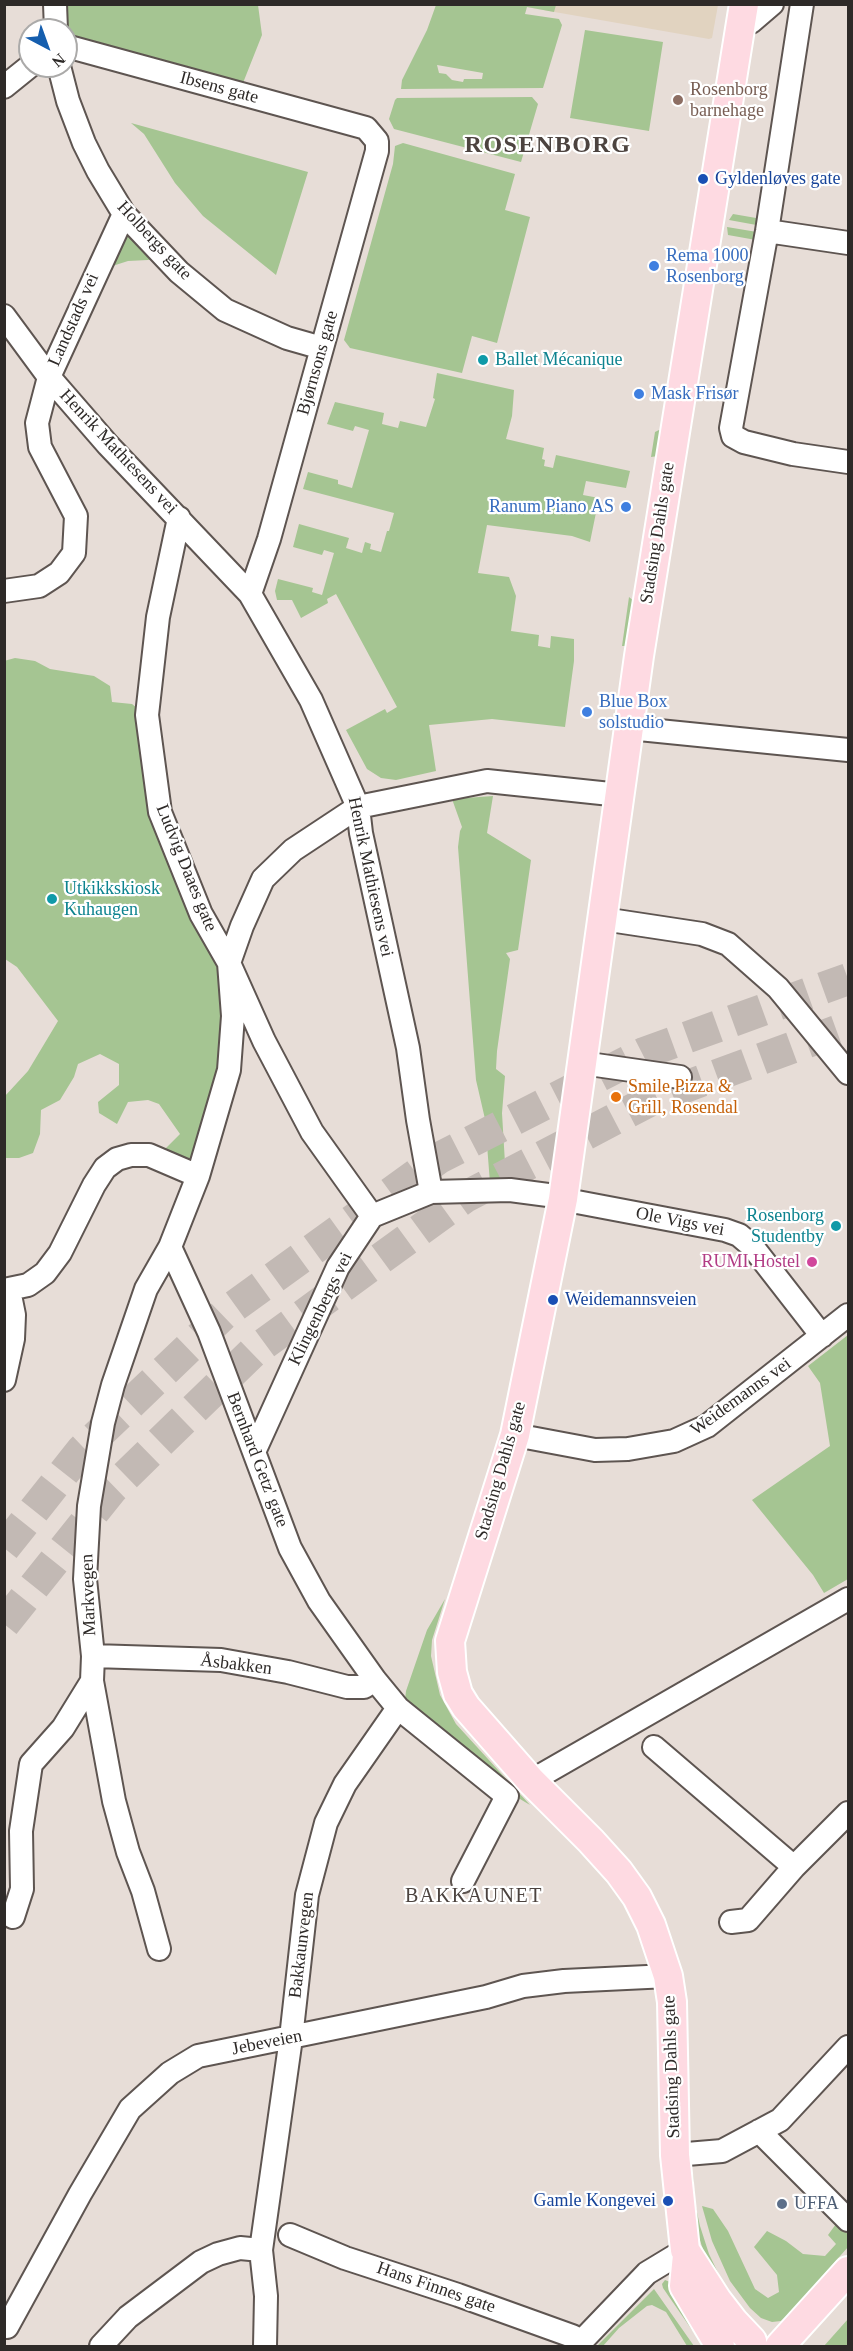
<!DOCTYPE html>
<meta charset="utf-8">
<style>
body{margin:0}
#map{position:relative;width:853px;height:2351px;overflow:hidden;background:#e7ddd7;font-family:"Times New Roman",serif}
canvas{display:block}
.frame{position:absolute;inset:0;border:6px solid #2e2a28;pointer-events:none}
.north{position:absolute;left:18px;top:18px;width:60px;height:60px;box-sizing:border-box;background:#fff;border:2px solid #abaaa9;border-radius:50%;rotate:139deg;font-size:16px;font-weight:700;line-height:24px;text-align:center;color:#2e2a28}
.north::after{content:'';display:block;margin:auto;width:21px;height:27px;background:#155eae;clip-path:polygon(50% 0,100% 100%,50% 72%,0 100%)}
</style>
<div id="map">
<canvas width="853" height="2351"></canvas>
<div class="frame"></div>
<div class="north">N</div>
</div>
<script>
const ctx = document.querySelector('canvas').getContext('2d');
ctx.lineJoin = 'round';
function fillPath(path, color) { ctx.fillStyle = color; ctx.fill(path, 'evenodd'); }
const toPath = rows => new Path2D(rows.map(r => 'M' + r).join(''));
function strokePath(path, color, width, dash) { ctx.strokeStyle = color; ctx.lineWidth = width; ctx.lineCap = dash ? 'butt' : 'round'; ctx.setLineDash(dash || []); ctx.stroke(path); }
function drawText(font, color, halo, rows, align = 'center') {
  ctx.font = font + ' "Times New Roman",serif'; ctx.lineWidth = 4.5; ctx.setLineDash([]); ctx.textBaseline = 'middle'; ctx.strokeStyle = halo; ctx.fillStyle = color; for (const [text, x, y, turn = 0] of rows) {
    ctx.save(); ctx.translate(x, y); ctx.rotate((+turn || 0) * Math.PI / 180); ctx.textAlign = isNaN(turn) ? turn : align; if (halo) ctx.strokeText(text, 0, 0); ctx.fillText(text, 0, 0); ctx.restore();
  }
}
const education = toPath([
 [527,4,718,5,712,38,709,39,526,7]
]);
const green = toPath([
 [55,5,258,5,262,35,239,93,66,46,66,30],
 [436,5,556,5,554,12,527,7,525,14,559,19,562,25,543,88,401,89,402,80,427,30],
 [437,65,483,73,482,79,464,79,463,82,452,80,446,74,439,73],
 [585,30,663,42,649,131,570,118],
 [532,97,538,104,521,162,394,129,389,119,395,100,397,98],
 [131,123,308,172,276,275,203,216,175,183,144,134],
 [403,143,515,174,505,210,530,217,497,343,472,336,462,373,350,348,344,340,393,164,395,146],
 [124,214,164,256,148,260,128,261,103,269],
 [733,214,762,219,762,226,729,220],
 [727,227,757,232,756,240,728,235],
 [437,373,514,390,512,416,506,439,544,448,542,459,545,460,544,466,553,468,556,455,630,471,626,488,586,481,583,495,599,498,590,542,572,536,487,525,478,573,509,577,516,596,511,631,539,635,538,646,550,648,551,636,574,639,574,661,565,727,492,719,429,725,436,771,396,780,381,778,367,769,346,730,385,709,387,713,397,707,336,594,327,599,328,603,301,618,292,600,277,600,275,591,278,579,313,588,312,592,322,595,334,553,324,550,322,555,293,547,299,524,349,538,346,548,362,553,365,542,371,544,370,549,381,552,387,531,389,531,394,513,303,489,308,472,338,480,338,484,352,488,369,430,355,426,353,431,327,424,335,402,384,413,382,424,398,428,400,421,426,427,435,399,433,398],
 [659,430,662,431,658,456,651,457,655,432],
 [629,597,635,602,626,646,622,646],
 [15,658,35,661,50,669,94,676,110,686,112,702,132,704,142,712,205,940,222,978,223,1068,195,1158,183,1161,166,1154,166,1148,180,1134,159,1104,148,1100,128,1102,117,1124,99,1113,98,1102,119,1085,119,1064,100,1054,78,1064,74,1077,60,1100,41,1110,40,1134,33,1153,19,1158,5,1158,5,1096,28,1071,58,1021,17,967,5,959,4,661],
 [493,796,487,833,531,860,518,950,506,953,510,959,497,1051,496,1069,505,1076,502,1113,506,1180,490,1183,485,1119,476,1080,458,847,460,831,462,827,452,799],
 [848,1335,848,1579,824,1593,813,1575,752,1500,830,1446,820,1383,808,1366],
 [445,1599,432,1640,431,1656,440,1695,456,1724,530,1805,510,1793,405,1700,406,1691,427,1630],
 [693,2174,695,2203,700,2226,709,2254,722,2281,735,2302,750,2320,760,2328,758,2330,750,2326,706,2258,695,2226,690,2181],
 [702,2206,713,2209,728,2231,755,2289,768,2298,779,2292,777,2275,754,2247,767,2231,786,2241,803,2254,825,2256,836,2244,828,2235,836,2224,848,2234,848,2247,790,2313,781,2321,772,2322,761,2318,750,2308,730,2281,712,2241],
 [665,2280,675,2284,708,2346,703,2346,663,2288,662,2284],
 [654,2289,694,2346,687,2346,666,2312,652,2305,647,2306,619,2328,603,2346,597,2346],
 [848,2319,848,2346,824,2346]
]);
const highwayTunnel = toPath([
 [4,1548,82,1450,225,1313,439,1158,644,1053,848,979],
 [4,1624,112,1489,253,1352,465,1197,655,1098,848,1027]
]);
const minor = toPath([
 [55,4,56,30],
 [802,4,767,231,731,428,733,436,744,442,793,454,848,462],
 [741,25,751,22,772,4],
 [66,46,366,128,377,141,377,151,322,348,269,539,250,594],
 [59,66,68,101,84,143,98,171,124,214,179,272,225,310,287,338,322,348],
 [4,87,30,66],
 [767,231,848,243],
 [4,316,49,377,108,445,250,594,311,700,358,807,361,833,408,1048,418,1120,431,1192],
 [179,518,158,617,147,715,160,812,201,914,229,963,264,1041,312,1132,372,1216],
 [4,591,39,586,59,573,74,553,76,516,40,447,37,423,49,377,124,214],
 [629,728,848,750],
 [603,919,702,934,728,944,778,988,848,1073],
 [582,1063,680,1077],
 [4,1290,28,1285,45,1273,60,1253,94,1185,105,1168,117,1159,131,1155,149,1155,198,1176],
 [4,1380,13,1339,14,1315,9,1290],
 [515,1435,595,1450,628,1449,674,1441,707,1426,848,1315],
 [254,1452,338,1267,372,1216,431,1192,510,1190,548,1195,577,1202,725,1230,739,1235,752,1246,822,1336],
 [93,1656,221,1660,288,1672,347,1687,364,1687,375,1680],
 [654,1747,794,1867],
 [531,1781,848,1599],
 [463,1881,507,1796,398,1708,375,1680,319,1601,290,1548,209,1332,170,1247,198,1176,229,1070,233,1016,229,963,242,926,263,879,293,850,358,807,487,781,620,795],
 [13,1917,22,1889,21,1831,31,1764,63,1728,92,1681],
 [731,1922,748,1920,794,1867,848,1813],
 [159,1949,143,1891,128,1852,114,1801,92,1681,93,1656,85,1579,89,1506,103,1423,113,1385,146,1289,170,1247],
 [759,2131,848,2220],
 [675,2155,722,2151,780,2120,848,2047],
 [290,2235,345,2258,458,2295,572,2336,582,2341],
 [7,2327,80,2194,130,2109,170,2073,198,2056,486,1997,523,1986,564,1981,668,1976],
 [101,2346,128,2317,201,2262,218,2254,240,2248,261,2250],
 [265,2346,266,2296,261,2250,291,2038,307,1895,326,1823,345,1784,398,1708],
 [577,2346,647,2273,685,2250]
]);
const major = toPath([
 [744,4,639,656,563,1199,515,1435,450,1641,452,1672,458,1694,466,1707,531,1781,591,1841,619,1872,637,1897,651,1925,668,1976,672,2002,675,2155,685,2250,717,2300,734,2322,752,2341,753,2346],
 [687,2255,684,2286,720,2346],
 [780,2346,848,2271]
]);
const markers = [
 [678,100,6,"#8d6e63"],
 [703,179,6,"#1a4fb4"],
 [654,266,6,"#3f7fe0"],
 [483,360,6,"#0f9aa8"],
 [639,394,6,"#3f7fe0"],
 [626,507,6,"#3f7fe0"],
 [587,712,6,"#3f7fe0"],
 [52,899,6,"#0f9aa8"],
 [616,1097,6,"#e8710a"],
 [836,1226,6,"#0f9aa8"],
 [812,1262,6,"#d1479c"],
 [553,1300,6,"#1a4fb4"],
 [668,2201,6,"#1a4fb4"],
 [782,2204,6,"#5c6f8a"]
];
const streetNames = [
 ["Ibsens gate",219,88,15],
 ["Holbergs gate",154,241,47],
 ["Landstads vei",74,320,-66],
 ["Bjørnsons gate",318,363,-74],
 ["Henrik Mathiesens vei",118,452,47],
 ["Stadsing Dahls gate",658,533,-81],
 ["Ludvig Daaes gate",186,868,68],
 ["Henrik Mathiesens vei",370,877,78],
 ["Ole Vigs vei",680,1222,11],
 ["Klingenbergs vei",321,1309,-64],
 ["Weidemanns vei",741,1397,-36],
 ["Bernhard Getz' gate",257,1460,69],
 ["Stadsing Dahls gate",501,1471,-74],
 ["Markvegen",89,1595,-92],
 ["Åsbakken",236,1665,7],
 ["Bakkaunvegen",302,1945,-83],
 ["Jebeveien",267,2043,-11],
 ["Stadsing Dahls gate",672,2067,-92],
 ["Hans Finnes gate",436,2288,19]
];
const educationNames = [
 ["Rosenborg",690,90],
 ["barnehage",690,111]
];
const transitNames = [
 ["Gyldenløves gate",715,179],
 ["Weidemannsveien",565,1300],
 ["Gamle Kongevei",656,2201,"right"]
];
const shopNames = [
 ["Rema 1000",666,256],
 ["Rosenborg",666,277],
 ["Mask Frisør",651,394],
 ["Ranum Piano AS",614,507,"right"],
 ["Blue Box",599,702],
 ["solstudio",599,723]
];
const cultureNames = [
 ["Ballet Mécanique",495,360],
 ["Utkikkskiosk",64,889],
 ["Kuhaugen",64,910],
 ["Rosenborg",824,1216,"right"],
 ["Studentby",824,1237,"right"]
];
const foodNames = [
 ["Smile Pizza &",628,1087],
 ["Grill, Rosendal",628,1108]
];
const hotelNames = [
 ["RUMI Hostel",800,1262]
];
const serviceNames = [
 ["UFFA",794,2204]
];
const neighbourhoodNames = [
 ["BAKKAUNET",474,1897]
];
const districtNames = [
 ["ROSENBORG",548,146]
];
fillPath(education, '#e1d3c0');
fillPath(green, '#a5c592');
strokePath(highwayTunnel, '#c2b9b4', 32, [32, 16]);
strokePath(minor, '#5e5551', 26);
strokePath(major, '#fff', 32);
strokePath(minor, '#fff', 22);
strokePath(major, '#fedae2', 28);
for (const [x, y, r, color] of markers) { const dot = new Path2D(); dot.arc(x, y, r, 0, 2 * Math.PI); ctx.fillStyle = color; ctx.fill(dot); strokePath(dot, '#fff', 2); }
drawText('18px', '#2e2a28', '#fff', streetNames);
drawText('18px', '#785e54', '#fff', educationNames, 'left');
drawText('18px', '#164399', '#fff', transitNames, 'left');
drawText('18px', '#366cbe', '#fff', shopNames, 'left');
drawText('18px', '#0d838f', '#fff', cultureNames, 'left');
drawText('18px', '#c56008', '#fff', foodNames, 'left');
drawText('18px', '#b23c85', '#fff', hotelNames, 'right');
drawText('18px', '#4e5e75', '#fff', serviceNames, 'left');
ctx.letterSpacing = '1.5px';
drawText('20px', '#4c433f', '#fff', neighbourhoodNames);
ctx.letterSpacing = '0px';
ctx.letterSpacing = '1.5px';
drawText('bold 24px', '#4c433f', '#fff', districtNames);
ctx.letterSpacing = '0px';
</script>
